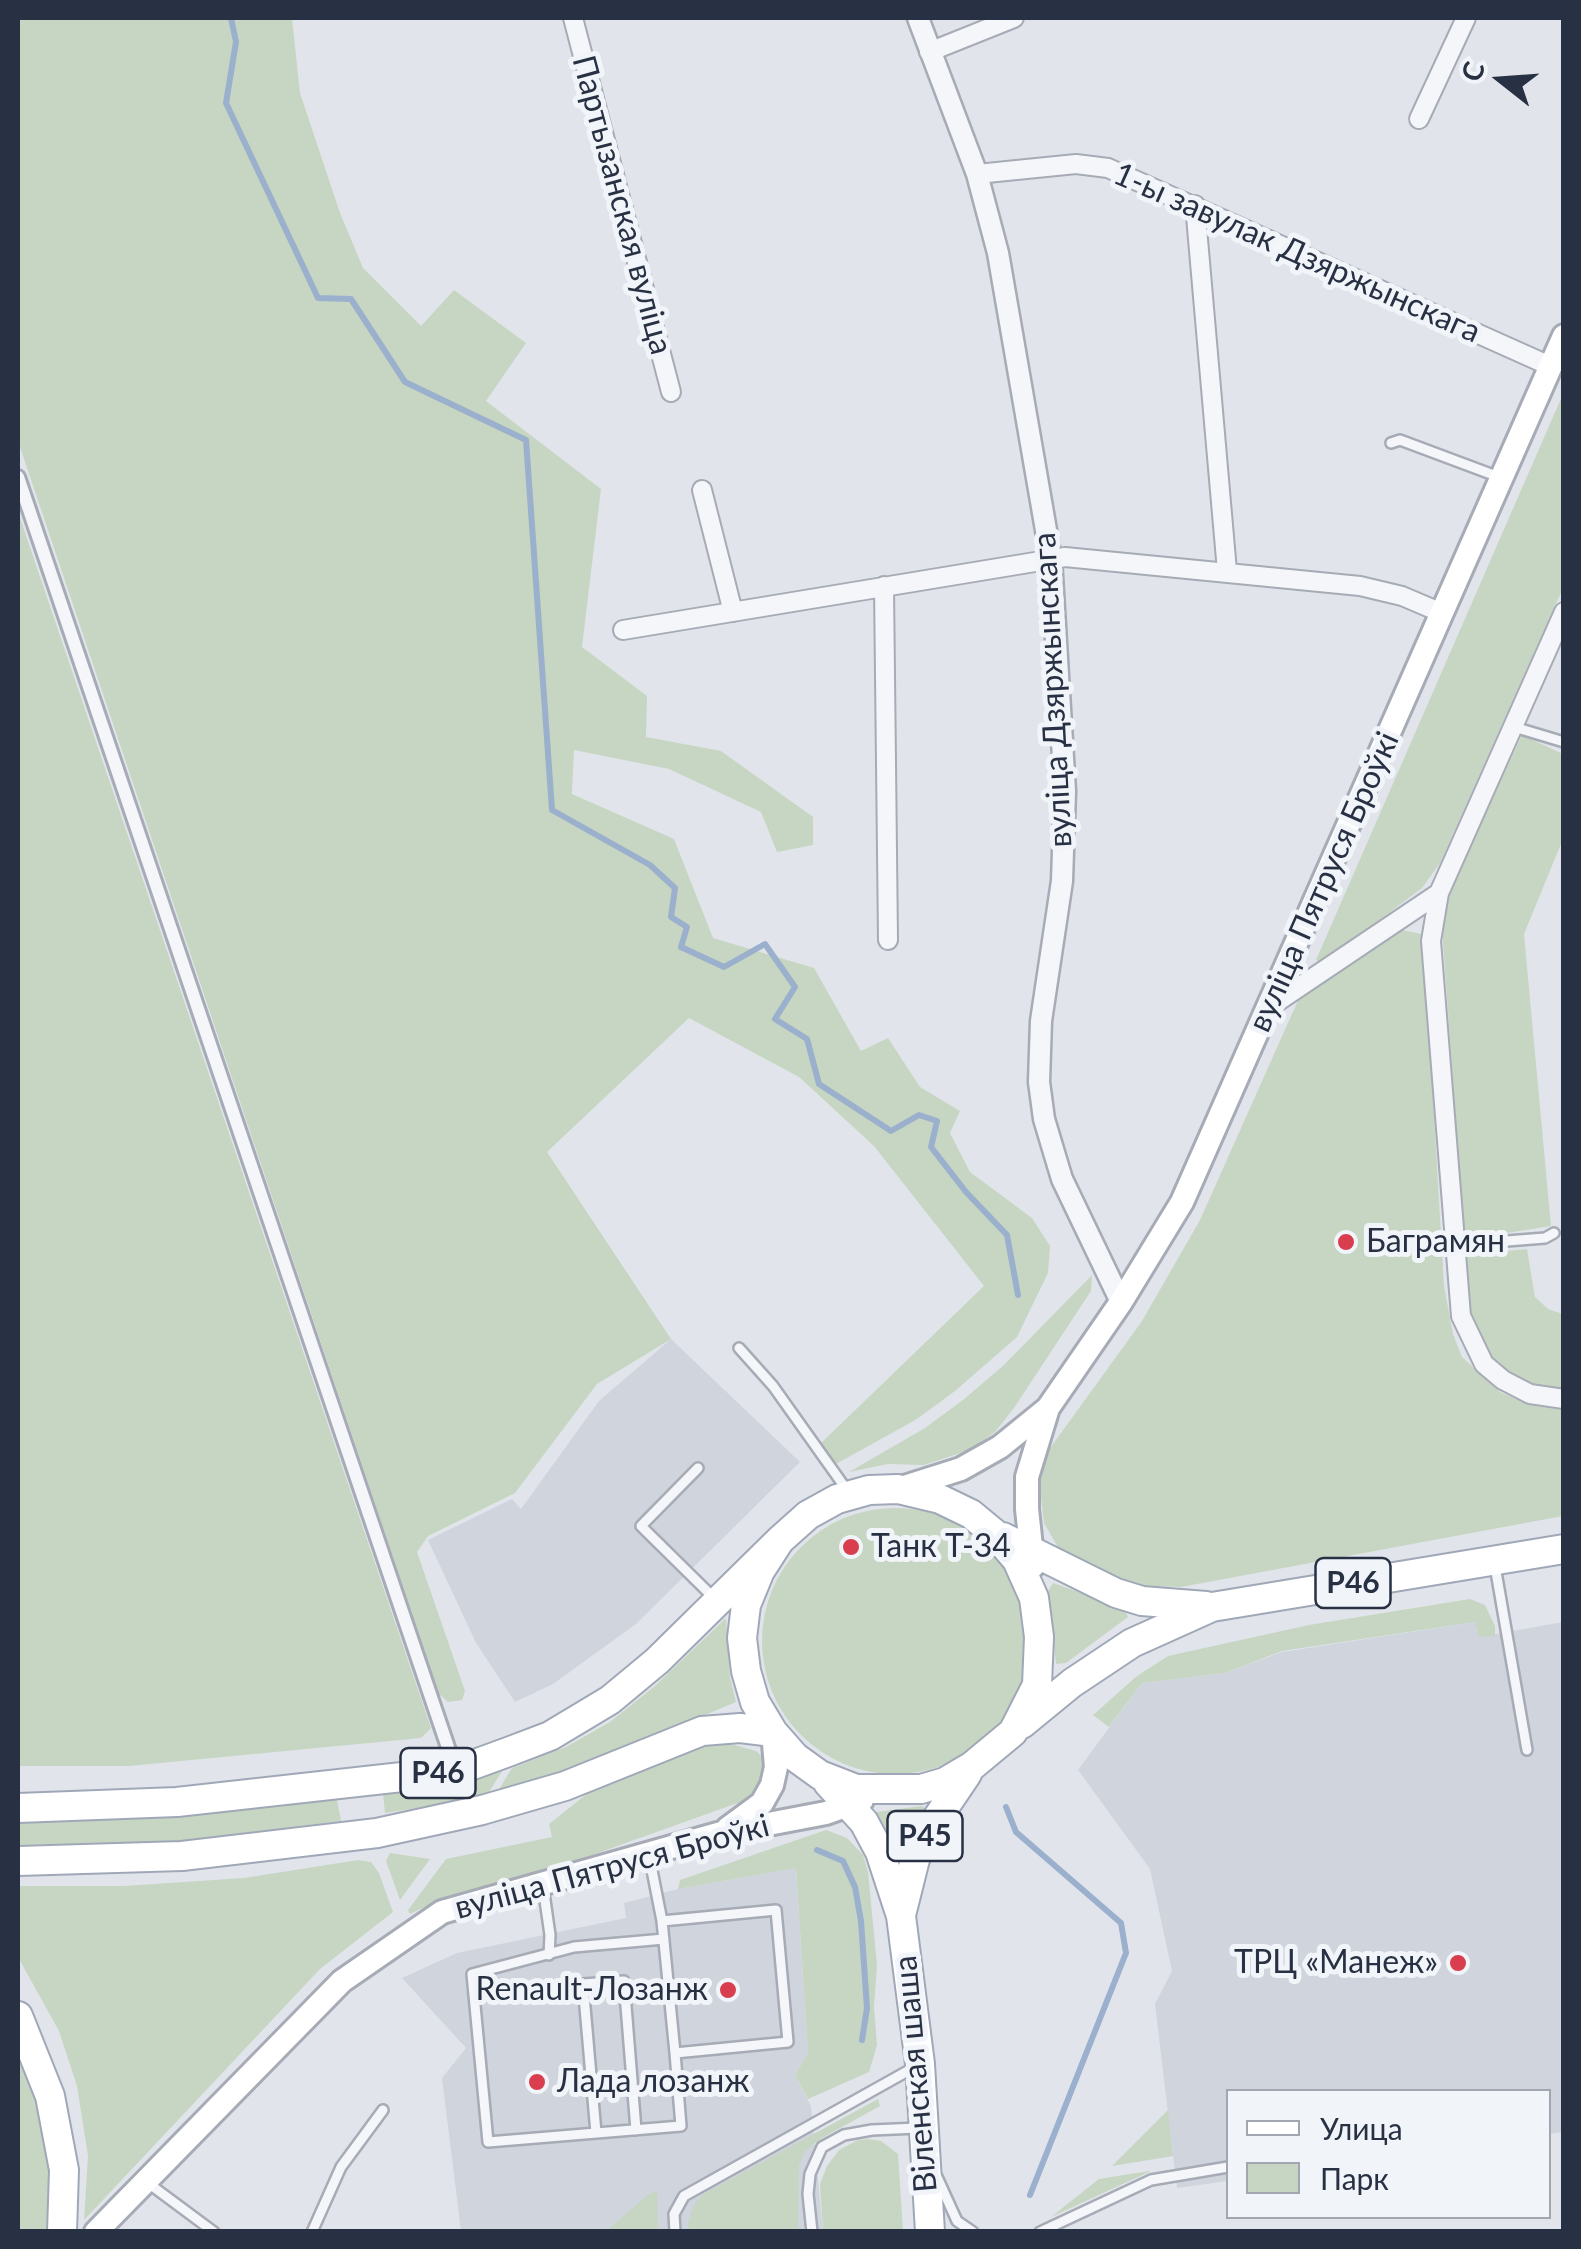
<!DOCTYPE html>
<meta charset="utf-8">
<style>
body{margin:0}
#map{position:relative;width:1581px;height:2249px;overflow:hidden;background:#e1e5eb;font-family:Lato,sans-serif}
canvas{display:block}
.frame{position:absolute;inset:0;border:20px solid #283144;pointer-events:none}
.legend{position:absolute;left:1226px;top:2089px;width:325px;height:130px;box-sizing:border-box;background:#f1f4f8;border:2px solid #a1a6b0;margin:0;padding:12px 18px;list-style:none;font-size:30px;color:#283144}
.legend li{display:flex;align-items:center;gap:20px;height:50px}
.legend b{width:50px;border:2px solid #a1a6b0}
.north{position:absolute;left:1451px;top:30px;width:100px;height:100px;-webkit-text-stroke:8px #f1f4f8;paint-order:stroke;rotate:287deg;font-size:28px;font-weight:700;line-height:40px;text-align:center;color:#283144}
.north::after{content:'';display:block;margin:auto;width:35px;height:45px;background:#283144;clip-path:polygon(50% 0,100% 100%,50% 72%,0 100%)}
</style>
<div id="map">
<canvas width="1581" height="2249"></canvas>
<div class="frame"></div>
<ul class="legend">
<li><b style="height:12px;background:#fff"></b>Улица</li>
<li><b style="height:28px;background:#c6d6c2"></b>Парк</li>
</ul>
<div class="north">С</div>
</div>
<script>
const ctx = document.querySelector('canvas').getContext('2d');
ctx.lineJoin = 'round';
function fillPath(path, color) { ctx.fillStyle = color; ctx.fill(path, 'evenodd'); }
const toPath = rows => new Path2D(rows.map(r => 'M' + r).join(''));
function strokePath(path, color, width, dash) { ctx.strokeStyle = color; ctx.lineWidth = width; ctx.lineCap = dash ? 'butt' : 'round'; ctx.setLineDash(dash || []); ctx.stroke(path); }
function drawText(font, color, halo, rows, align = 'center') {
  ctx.font = font + ' Lato,sans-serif'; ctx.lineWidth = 10; ctx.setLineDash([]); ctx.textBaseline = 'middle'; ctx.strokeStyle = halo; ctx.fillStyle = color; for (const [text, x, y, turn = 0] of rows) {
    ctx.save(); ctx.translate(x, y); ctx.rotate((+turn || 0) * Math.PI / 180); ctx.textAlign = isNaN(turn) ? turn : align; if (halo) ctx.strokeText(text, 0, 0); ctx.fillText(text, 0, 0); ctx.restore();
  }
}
const built = toPath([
 [671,1339,800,1462,636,1624,553,1684,515,1702,476,1643,428,1540,512,1499,521,1509,599,1401],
 [1476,1622,1479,1637,1563,1622,1563,2132,1549,2134,1548,2092,1228,2092,1228,2181,1177,2188,1155,2004,1172,1971,1150,1869,1078,1770,1142,1683,1225,1673,1282,1652],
 [796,1868,808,2053,795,2075,811,2106,823,2231,658,2231,656,2191,606,2231,461,2231,442,2078,466,2048,402,1978,457,1953,626,1918,624,1903,678,1889]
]);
const green = toPath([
 [18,18,292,18,300,93,340,213,363,268,421,326,454,290,526,343,486,401,601,489,582,647,647,696,646,737,721,751,813,817,813,845,777,852,761,812,669,769,574,750,572,794,674,839,713,938,814,968,861,1051,888,1038,920,1087,960,1111,950,1133,970,1172,1032,1218,1050,1246,1048,1273,1017,1337,955,1391,917,1419,836,1464,819,1445,984,1286,874,1146,799,1077,689,1018,547,1152,671,1339,597,1384,515,1493,428,1536,417,1552,465,1691,462,1700,448,1702,439,1694,18,441],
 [1563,394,1563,588,1440,863,1422,888,1322,963,1316,960],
 [18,512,431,1728,421,1738,129,1766,18,1766],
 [1522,735,1563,754,1563,839,1524,934,1551,1226,1475,1238,1464,1231,1442,929,1450,889],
 [1402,930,1421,934,1424,944,1444,1286,1453,1334,1462,1357,1500,1392,1529,1405,1563,1410,1563,1516,1181,1587,1144,1586,1108,1576,1077,1562,1059,1549,1044,1523,1039,1480,1048,1451,1142,1321,1200,1220,1300,996,1358,955],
 [1527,1249,1535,1297,1548,1309,1563,1314,1563,1389,1533,1384,1508,1372,1493,1360,1470,1317,1465,1255],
 [1092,1275,1091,1291,1014,1408,995,1432,969,1450,924,1465,888,1464,849,1472,925,1428,963,1400,1004,1365],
 '762 1641a133 133 0 1 1 266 0a133 133 0 1 1-266 0Z',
 [1053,1583,1124,1608,1128,1617,1066,1663,1056,1664,1048,1591],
 [1470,1599,1485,1605,1495,1626,1495,1636,1479,1637,1475,1622,1282,1651,1225,1673,1142,1683,1109,1727,1093,1715,1137,1676,1168,1656,1309,1625],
 [726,1618,730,1677,736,1702,555,1778,495,1796,512,1768,566,1747,610,1722,655,1686],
 [710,1744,731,1744,756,1751,763,1757,763,1780,746,1800,595,1854,441,1899,410,1914,408,1910,446,1859,552,1837,549,1824,588,1793,690,1749],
 [502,1771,486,1797,385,1813,383,1794],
 [337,1800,341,1821,175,1842,18,1845,18,1822,172,1817],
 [921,1806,925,1808,925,1814,906,1844,893,1847,877,1817,877,1812],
 [826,1830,847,1838,863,1855,868,1872,877,1965,874,2007,877,2045,869,2072,808,2099,795,2075,808,2053,796,1868,678,1889,680,1880],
 [390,1853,430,1859,400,1900,386,1861],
 [358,1860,371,1862,379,1873,393,1912,320,1969,84,2220,88,2156,77,2086,59,2031,18,1957,18,1886,124,1886,244,1878],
 [18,2052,35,2100,49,2170,49,2224,45,2231,18,2231],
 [878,2099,880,2106,822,2138,805,2151,799,2165,798,2231,689,2231,688,2223,693,2207,702,2195],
 [1168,2110,1173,2156,1112,2166],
 [869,2139,881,2141,898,2154,903,2231,823,2231,820,2184,827,2166,839,2150,858,2140],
 [1149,2171,1149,2172,1051,2217,1099,2179],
 [657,2190,658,2231,606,2231,648,2195]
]);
const stream = toPath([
 [231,18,236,42,226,103,318,298,351,299,405,382,526,440,552,810,650,865,675,888,671,917,687,927,681,947,724,967,765,944,795,987,775,1019,807,1039,819,1084,891,1131,919,1115,937,1121,931,1147,966,1192,1007,1235,1018,1295],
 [1006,1807,1016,1832,1121,1923,1126,1953,1030,2195],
 [817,1850,843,1861,855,1887,861,1921,867,2008,862,2040]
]);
const service = toPath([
 [1391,443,1400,440,1499,477],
 [1514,727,1564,742],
 [1456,1245,1545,1238,1554,1233],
 [739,1348,773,1386,849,1493],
 [698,1468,641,1526,716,1600],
 [1495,1566,1527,1750],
 [649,1855,662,1921,776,1910,788,2042,675,2053,662,1921],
 [543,1886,550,1935,549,1955],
 [664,1939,574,1947,472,1974,488,2142,681,2126,675,2053],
 [596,2133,583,1984,624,1981,636,2130],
 [937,2177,957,2221,973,2232],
 [148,2183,214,2232],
 [312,2232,341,2167,383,2110],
 [675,2232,674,2214,684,2196,913,2068],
 [812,2232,808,2194,810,2174,822,2147,844,2135,872,2130,918,2128],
 [1040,2232,1151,2180,1228,2167]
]);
const pedestrian = toPath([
 [18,477,456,1771]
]);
const minor = toPath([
 [573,18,671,392],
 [929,52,1014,18],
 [1419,119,1466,18],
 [977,174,1076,164,1108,168,1550,366],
 [1195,205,1227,571],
 [702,490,733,612],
 [884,586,888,940],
 [1564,612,1439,893,1431,941,1461,1316,1484,1364,1503,1380,1530,1394,1564,1399],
 [623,630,1065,557,1360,586,1402,596,1442,613],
 [1268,1008,1439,893]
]);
const tertiary = toPath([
 [918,18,977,174,998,253,1051,559,1065,791,1062,881,1041,1021,1039,1082,1044,1119,1062,1179,1121,1302]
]);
const secondary = toPath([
 [898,1489,961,1469,1000,1447,1048,1408,1121,1302,1182,1202,1564,336],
 [1033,1566,1027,1509,1027,1477,1048,1408],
 [728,1828,762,1803,772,1785,776,1767,773,1732],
 [96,2232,342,1981,442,1912,721,1833,826,1813,862,1800]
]);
const primary = toPath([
 [1003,1537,1116,1593,1142,1601,1206,1606],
 [1022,1724,1072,1683,1132,1643,1212,1607,1564,1549],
 [828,1783,864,1822,880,1852,901,1916,920,2064,930,2232],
 [18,1808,177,1802,456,1771,508,1752,550,1736,610,1700,657,1661,780,1540,808,1515,837,1499,869,1490,898,1489,940,1499,971,1514,994,1533,1017,1560,1034,1598,1039,1637,1037,1685,1013,1732,972,1766,945,1782,921,1789,856,1789,820,1775,795,1757,773,1732,755,1702,746,1671,742,1638,746,1605,760,1571,780,1540],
 [18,1861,182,1856,377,1833,482,1810,565,1786,702,1731,740,1728,773,1732],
 [901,1915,915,1859,927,1833,967,1774],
 [18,2016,50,2096,64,2170,62,2232]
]);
const markers = [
 [1346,1242,10,"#d83e4d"],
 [851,1547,10,"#d83e4d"],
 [1458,1963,10,"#d83e4d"],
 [728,1990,10,"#d83e4d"],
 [537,2082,10,"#d83e4d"]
];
const shields = [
 [1353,1583,75],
 [438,1773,75],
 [925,1836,75]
];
const shieldNames = [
 ["Р46",1353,1583],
 ["Р46",438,1773],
 ["Р45",925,1836]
];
const streetNames = [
 ["Партызанская вуліца",622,205,75],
 ["1-ы завулак Дзяржынскага",1297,253,24],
 ["вуліца Дзяржынскага",1053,690,-93],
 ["вуліца Пятруся Броўкі",1324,882,-66],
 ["вуліца Пятруся Броўкі",612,1867,-15],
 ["Віленская шаша",916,2074,-95]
];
const poiNames = [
 ["Баграмян",1366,1242],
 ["Танк Т-34",871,1547],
 ["ТРЦ «Манеж»",1438,1963,"right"],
 ["Renault-Лозанж",708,1990,"right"],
 ["Лада лозанж",557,2082]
];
fillPath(built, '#cfd4dd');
fillPath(green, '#c6d6c2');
strokePath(stream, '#9ab0cd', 6);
strokePath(service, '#a6abb6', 14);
strokePath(pedestrian, '#a6abb6', 18);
strokePath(minor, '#a6abb6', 22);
strokePath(tertiary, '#a6abb6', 25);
strokePath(secondary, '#a6abb6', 28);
strokePath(primary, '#a0a8b8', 32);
strokePath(service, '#f5f6f9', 9);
strokePath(pedestrian, '#f5f6f9', 12);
strokePath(minor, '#f5f6f9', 18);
strokePath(tertiary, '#f5f6f9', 20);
strokePath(secondary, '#fff', 22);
strokePath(primary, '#fff', 28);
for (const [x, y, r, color] of markers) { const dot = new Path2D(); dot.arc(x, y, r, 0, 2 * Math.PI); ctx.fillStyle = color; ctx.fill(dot); strokePath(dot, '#f1f4f8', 4); }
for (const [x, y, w] of shields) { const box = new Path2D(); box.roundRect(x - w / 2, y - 25, w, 50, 8); ctx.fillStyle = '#f1f4f8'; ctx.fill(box); strokePath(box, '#283144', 2.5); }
drawText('bold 30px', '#283144', null, shieldNames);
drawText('32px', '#283144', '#f1f4f8', streetNames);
drawText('32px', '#283144', '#f1f4f8', poiNames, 'left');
</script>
